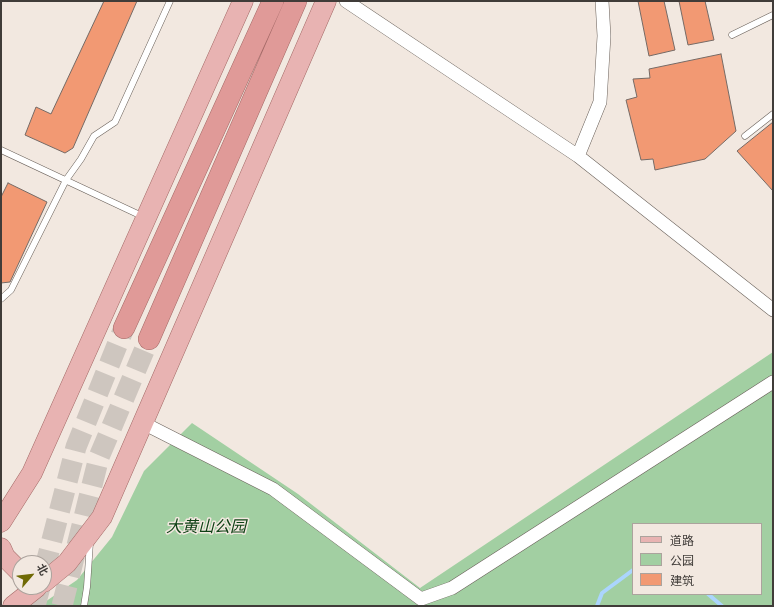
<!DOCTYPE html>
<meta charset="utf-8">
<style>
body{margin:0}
#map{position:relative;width:774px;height:607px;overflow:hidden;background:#f2e8e0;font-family:"Zilla Slab","Noto Sans SC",serif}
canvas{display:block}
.frame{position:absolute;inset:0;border:2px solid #403c39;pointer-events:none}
.legend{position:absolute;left:632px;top:523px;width:130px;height:72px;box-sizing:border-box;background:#f2e8e0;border:1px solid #aba39d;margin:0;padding:5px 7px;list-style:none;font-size:12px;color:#403c39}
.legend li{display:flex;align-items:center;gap:8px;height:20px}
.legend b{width:20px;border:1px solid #aba39d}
.north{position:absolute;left:12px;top:555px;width:40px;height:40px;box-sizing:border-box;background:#f2e8e0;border:1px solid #aba39d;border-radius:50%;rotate:62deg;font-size:11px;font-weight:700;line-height:16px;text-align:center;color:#403c39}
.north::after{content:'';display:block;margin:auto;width:14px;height:18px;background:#706a05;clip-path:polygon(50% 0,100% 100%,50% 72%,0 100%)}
</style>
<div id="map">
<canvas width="774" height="607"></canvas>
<div class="frame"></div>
<ul class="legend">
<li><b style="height:5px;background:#e8b3b2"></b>道路</li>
<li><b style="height:11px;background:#a2cfa2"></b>公园</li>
<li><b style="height:11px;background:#f29973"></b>建筑</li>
</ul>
<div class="north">北</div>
</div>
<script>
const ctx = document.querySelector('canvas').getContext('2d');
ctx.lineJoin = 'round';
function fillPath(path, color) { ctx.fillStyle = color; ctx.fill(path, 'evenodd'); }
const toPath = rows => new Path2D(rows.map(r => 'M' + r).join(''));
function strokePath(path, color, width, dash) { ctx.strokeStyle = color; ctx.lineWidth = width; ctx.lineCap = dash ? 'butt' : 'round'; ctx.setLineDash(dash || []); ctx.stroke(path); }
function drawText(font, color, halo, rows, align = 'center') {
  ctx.font = font + ' "Zilla Slab","Noto Sans SC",serif'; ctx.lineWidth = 3; ctx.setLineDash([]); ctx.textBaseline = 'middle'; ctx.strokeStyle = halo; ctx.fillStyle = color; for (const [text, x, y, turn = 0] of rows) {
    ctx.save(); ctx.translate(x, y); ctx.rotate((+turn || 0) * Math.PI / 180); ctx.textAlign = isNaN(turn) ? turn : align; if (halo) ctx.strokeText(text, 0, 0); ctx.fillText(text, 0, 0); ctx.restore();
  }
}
const green = toPath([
 [773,352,773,606,39,606,77,580,112,537,144,471,192,423,298,494,420,588],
 [633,524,761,524,761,594,633,594]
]);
const stream = toPath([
 [708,594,722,606],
 [597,606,602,593,633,570]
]);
const building = toPath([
 [104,1,137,1,73,148,65,153,25,135,36,107,51,114,104,1],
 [638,1,664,1,675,50,649,56,638,1],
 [679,1,705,1,714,40,688,45,679,1],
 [721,54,736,131,705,159,655,170,653,159,641,160,626,100,637,97,633,79,650,78,649,69,721,54],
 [773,122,773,191,737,151,773,122],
 [8,183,47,202,10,282,1,283,1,197,8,183]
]);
const trunkTunnel = toPath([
 [44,571,76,447,124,328],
 [35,606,40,587],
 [62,606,99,457,149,339]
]);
const service = toPath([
 [732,35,773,15],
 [745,136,773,114],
 [1,150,144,217],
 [1,299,11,290,66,180,81,159,94,136,115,122,170,1],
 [84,606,87,587,90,542]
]);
const minor = toPath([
 [346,1,578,156,773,310],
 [578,156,600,102,604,36,602,1],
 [143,423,273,489,421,599,452,588,773,382]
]);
const primary = toPath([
 [1,522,32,473,243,1],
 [1,548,5,557,20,572],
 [44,582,67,563,102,517,326,1],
 [13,606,37,587]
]);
const trunk = toPath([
 [124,328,273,1],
 [149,339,296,1]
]);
const parkNames = [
 ["大黄山公园",206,527]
];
fillPath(green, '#a2cfa2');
strokePath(stream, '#abd5fd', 4);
fillPath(building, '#f29973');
strokePath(building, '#756a65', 1);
strokePath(trunkTunnel, '#cec6bf', 21, [21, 10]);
strokePath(service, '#6a615a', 7);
strokePath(minor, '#6a615a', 14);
strokePath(primary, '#a36966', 21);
strokePath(trunk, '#a36966', 22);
strokePath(service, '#fff', 6);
strokePath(minor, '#fff', 13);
strokePath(primary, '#e8b3b2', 20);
strokePath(trunk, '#e09a98', 21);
drawText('italic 16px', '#0f4115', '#f2e8e0', parkNames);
</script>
